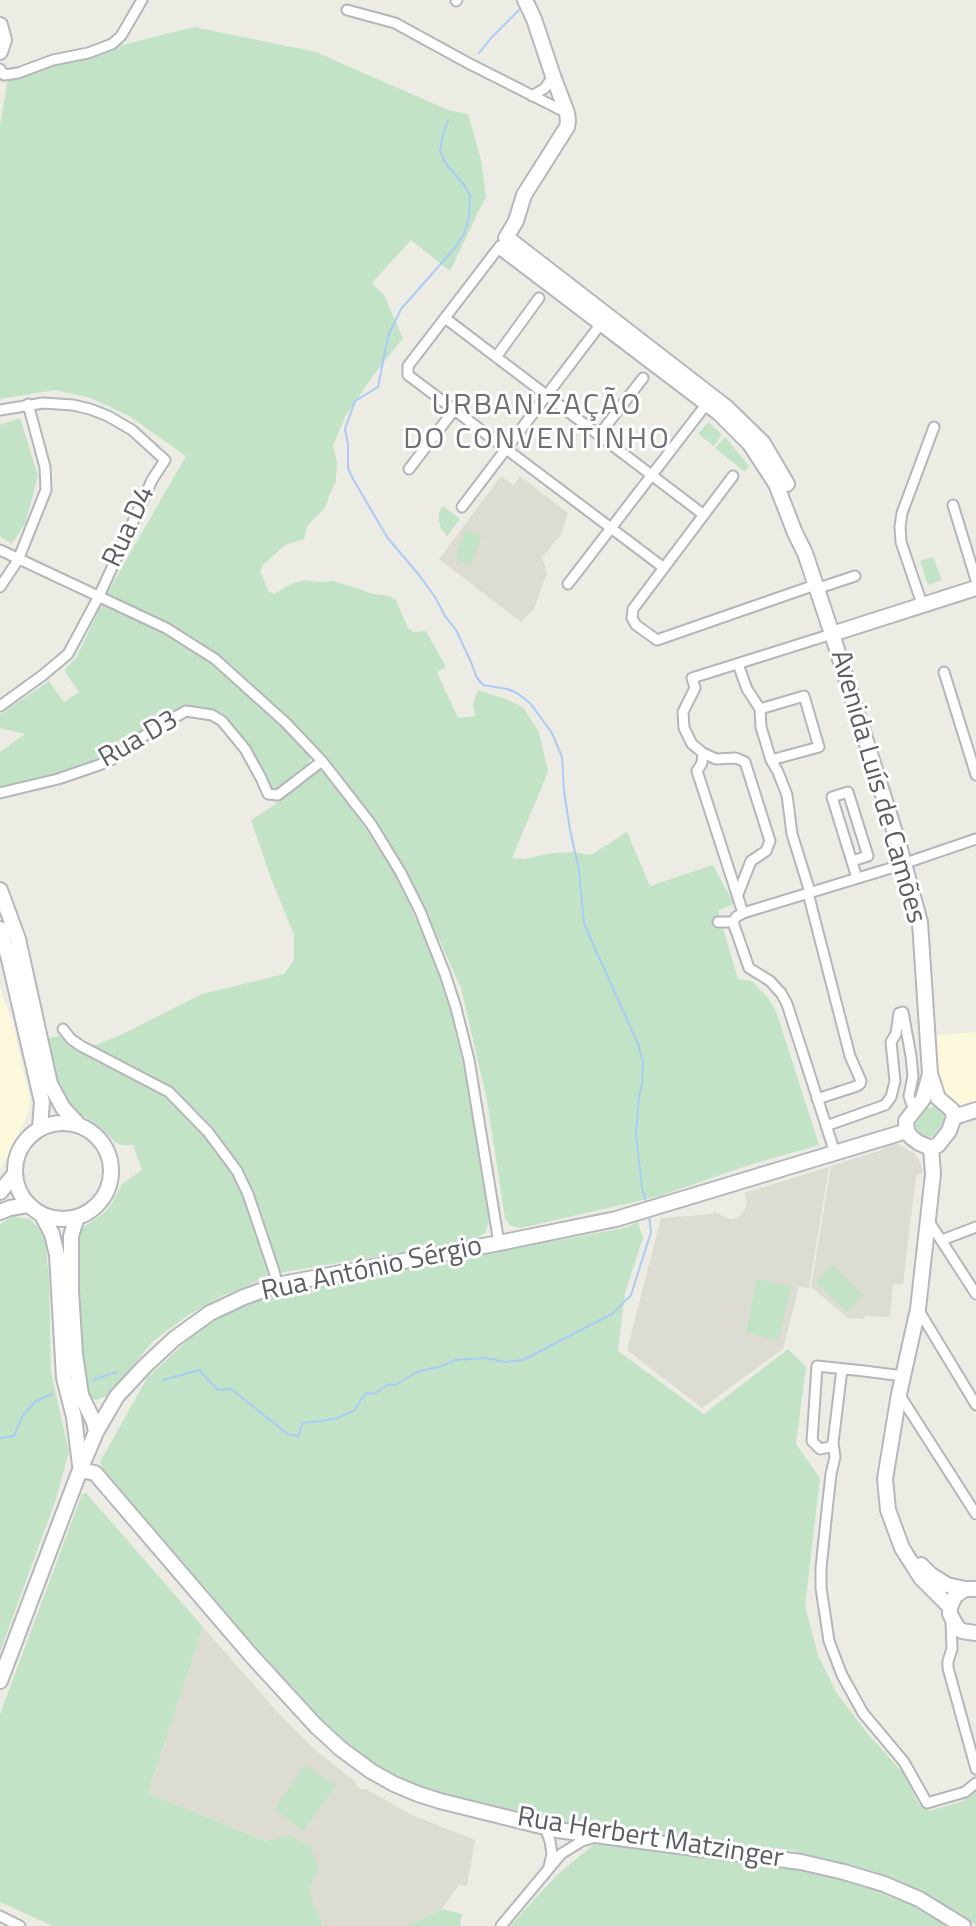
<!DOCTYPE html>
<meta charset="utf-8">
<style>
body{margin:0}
canvas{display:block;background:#edece4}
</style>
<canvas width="976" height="1926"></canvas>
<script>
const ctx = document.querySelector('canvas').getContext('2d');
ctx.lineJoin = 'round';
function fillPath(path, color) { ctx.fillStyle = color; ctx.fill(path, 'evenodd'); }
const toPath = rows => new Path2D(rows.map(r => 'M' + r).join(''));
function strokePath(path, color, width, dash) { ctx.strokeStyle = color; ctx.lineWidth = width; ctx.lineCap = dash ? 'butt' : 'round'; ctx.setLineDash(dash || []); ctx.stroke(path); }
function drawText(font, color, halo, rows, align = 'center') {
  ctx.font = font + ' "Titillium Web",sans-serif'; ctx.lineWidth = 6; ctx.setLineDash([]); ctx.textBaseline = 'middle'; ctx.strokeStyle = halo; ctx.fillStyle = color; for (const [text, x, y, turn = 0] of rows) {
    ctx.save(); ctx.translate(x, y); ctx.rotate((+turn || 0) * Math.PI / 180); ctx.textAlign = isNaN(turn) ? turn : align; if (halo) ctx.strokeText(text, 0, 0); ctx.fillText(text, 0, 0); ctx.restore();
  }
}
const commercial = toPath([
 [0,988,12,1020,30,1100,29,1111,9,1154,0,1169],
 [976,1032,976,1103,958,1106,953,1105,948,1097,941,1091,937,1081,935,1035]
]);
const education = toPath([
 [501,476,514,485,520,476,568,513,561,535,542,557,547,573,534,609,521,622,439,559],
 [886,1143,897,1144,914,1153,919,1160,923,1172,916,1176,903,1284,893,1284,890,1317,865,1316,864,1319,848,1318,811,1287,831,1166,882,1150],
 [829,1167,809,1288,799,1287,783,1349,702,1408,627,1350,661,1218,713,1214,714,1211,728,1219,733,1219,740,1216,744,1211,747,1202,744,1193],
 [203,1627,281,1716,311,1746,355,1782,357,1786,361,1789,366,1789,412,1815,475,1840,467,1886,459,1885,442,1909,409,1926,323,1926,309,1891,319,1869,290,1835,267,1841,148,1793]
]);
const green = toPath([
 [194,27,316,52,448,110,468,114,481,160,486,196,450,271,411,240,372,283,384,295,403,338,372,377,345,417,333,446,337,462,336,481,329,496,326,507,307,526,304,539,285,545,263,565,260,571,269,592,274,594,293,583,304,580,319,582,333,581,359,589,369,593,389,596,396,600,407,626,413,632,426,631,446,667,437,672,458,718,475,716,473,704,478,690,506,699,523,707,539,732,548,772,512,858,524,859,552,853,573,852,591,855,627,832,650,886,713,865,734,904,718,911,738,979,752,981,768,998,776,1011,819,1145,749,1165,660,1196,521,1228,511,1226,505,1219,487,1100,461,988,422,902,395,851,369,812,316,745,307,752,310,757,308,765,279,788,273,789,270,788,230,726,184,708,170,711,107,756,84,766,46,778,9,787,0,787,0,752,25,734,0,728,0,714,49,681,64,702,79,692,64,670,76,658,106,595,186,456,129,416,91,398,55,390,0,399,0,125,8,79,51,63],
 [20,418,38,476,25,524,12,544,0,536,0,425],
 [708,422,722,435,714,446,698,434],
 [725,437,749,466,745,472,715,448],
 [443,506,460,519,447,536,441,529,439,521,439,513],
 [465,530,482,536,471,565,455,559],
 [933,557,942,580,928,585,920,561],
 [320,770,325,772,353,809,397,878,431,952,445,989,467,1081,489,1221,485,1233,473,1240,279,1273,250,1191,227,1150,213,1132,195,1111,167,1086,90,1047,121,1035,202,994,284,974,294,960,294,935,271,878,251,820,274,805,311,773],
 [59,1036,75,1050,165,1094,191,1118,225,1159,240,1183,271,1276,222,1296,187,1316,153,1341,110,1394,97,1400,92,1399,86,1392,79,1333,77,1235,79,1230,104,1213,111,1205,122,1184,142,1170,133,1145,122,1145,115,1142,96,1124,72,1109,61,1095,48,1038],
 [934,1106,943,1113,945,1119,934,1136,927,1138,920,1133,915,1126,926,1109],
 [13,1216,30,1219,38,1228,45,1239,49,1278,51,1372,69,1452,56,1499,0,1652,0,1224],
 [638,1222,643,1238,625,1293,618,1351,704,1414,788,1349,806,1367,796,1444,820,1478,805,1606,818,1655,836,1692,867,1733,904,1774,918,1803,929,1811,963,1801,976,1790,976,1925,903,1883,844,1864,791,1850,648,1835,555,1821,433,1794,400,1781,366,1761,335,1738,306,1709,107,1479,100,1462,147,1378,205,1324,264,1298,365,1276,624,1228],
 [833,1265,863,1295,846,1312,816,1282],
 [757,1279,791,1286,779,1340,746,1333],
 [86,1493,203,1627,148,1793,266,1841,290,1835,311,1847,319,1869,309,1891,323,1926,53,1926,0,1902,0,1714,82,1494],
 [305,1765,336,1786,304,1831,274,1809],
 [594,1844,793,1868,828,1875,861,1883,900,1899,952,1926,510,1926,555,1877],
 [442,1909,462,1914,460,1926,409,1926]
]);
const stream = toPath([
 [479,53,491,38,522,7],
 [448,120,443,134,440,151,446,164,464,185,470,196,469,218,464,234,454,249,401,309,388,336,378,387,355,401,345,429,348,445,348,468,353,479,387,537,419,575,435,597,445,616,456,630,471,662,477,678,483,685,507,689,517,693,530,703,552,733,562,757,564,791,570,830,579,870,584,924,638,1044,643,1063,642,1084,639,1097,636,1134,642,1188,646,1202],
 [93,1380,116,1372],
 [163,1380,199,1370,218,1390,231,1389,289,1435,298,1436,303,1423,335,1419,355,1410,361,1399,367,1393,374,1394,389,1384,395,1385,417,1372,442,1366,455,1360,486,1358,505,1362,523,1360,612,1314,631,1295,651,1232,649,1215],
 [0,1438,14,1436,23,1415,36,1401,52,1394]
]);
const street = toPath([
 [456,1,457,0],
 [347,10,395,23,468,63,567,113],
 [0,69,4,75,18,73,53,60,88,53,112,44,121,36,142,0],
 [532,96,545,88,553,76],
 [500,246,408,366,408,375,664,568],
 [445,318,704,515],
 [496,357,539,298],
 [0,410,43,403,73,405,90,409,108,416,132,430,165,460,152,480,99,596,68,654,43,675,0,706],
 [599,435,643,378],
 [409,469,454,410],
 [733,476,633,609,632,618,636,625,657,640,815,585],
 [953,505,976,580],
 [462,507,603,321],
 [0,550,166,628,215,659,286,723,322,761,371,824,401,873,420,911,445,974,456,1008,469,1060,499,1243],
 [568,584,708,402],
 [0,587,18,560,46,490,45,467,28,404],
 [816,589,855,576],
 [922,604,901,542,900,527,902,513,934,427],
 [738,664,747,689,760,709,761,727,771,760,778,772,787,795,792,834,810,892],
 [944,672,976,775],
 [760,709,804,696,819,747,771,760],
 [703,753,716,759,736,758,745,762,770,841,766,851,751,861,738,894],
 [0,793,58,779,99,765,113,759,152,730,186,711,212,715,222,721,245,749,261,778,268,794,278,795,322,761],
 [852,861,868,856,848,792,832,797,857,878],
 [808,893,850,1056,861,1081,860,1084,857,1086,817,1099],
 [743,913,697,771,702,763,703,753,692,744,684,728,683,712,695,688,692,678,832,634],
 [718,922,733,922],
 [733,922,749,968,770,981,781,993,787,1004,835,1153],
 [733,922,736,917,743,913,891,868,976,839],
 [63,1029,71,1039,81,1046,169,1092,208,1132,237,1171,248,1194,274,1271,277,1285],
 [826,1126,885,1105,891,1097,895,1081,891,1042,896,1034,899,1013,903,1012,911,1056,913,1076,909,1096,914,1111],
 [928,1220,976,1294],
 [942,1240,976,1227],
 [918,1309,976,1405],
 [842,1369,833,1443,830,1447,820,1449,812,1441,817,1366,864,1371,903,1376],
 [899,1394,976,1514],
 [833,1443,835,1457,831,1474,828,1501,821,1568,821,1588,829,1641,842,1675,863,1713,904,1762,927,1803,965,1792,976,1783],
 [951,1621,952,1649,948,1661,948,1668,976,1769],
 [545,1827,550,1841,552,1854,549,1867],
 [0,1916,20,1926],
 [501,1926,561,1854,582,1841,592,1838]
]);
const secondary = toPath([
 [0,25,4,40,0,52],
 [506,238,516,221,524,195,567,127,568,121,567,113,553,76,534,19,525,0],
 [510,240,726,407,763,443,787,484],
 [503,249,719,413,750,444,776,484,795,533,805,553,832,634,899,845,920,922,930,1074,938,1098,952,1110,954,1117,949,1131,938,1145,931,1148],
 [832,634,976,588],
 [0,890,18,939,50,1084,63,1108,78,1124],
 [0,929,9,959,42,1102,40,1127],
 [930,1074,923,1099,906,1121,907,1131,911,1137,919,1143,931,1148],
 [954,1117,976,1110],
 '15 1171a48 48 0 1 1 96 0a48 48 0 1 1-96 0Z',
 [931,1148,933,1174,918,1309,899,1394,885,1479,888,1510,902,1548,921,1578,950,1607],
 [0,1192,14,1175],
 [0,1212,10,1208,28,1205],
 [42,1215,52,1234,57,1255,64,1378,74,1417,80,1465],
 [77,1217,71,1236,71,1291,75,1354,81,1395,94,1422,96,1432],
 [80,1470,95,1473,250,1654,316,1726,341,1749,371,1771,394,1784,418,1794,440,1801,557,1830,801,1862,844,1872,884,1884,919,1899,963,1926],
 [921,1565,931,1575,947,1585,965,1589],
 [976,1589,965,1589,955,1596,950,1607,950,1614,957,1627,962,1631,976,1633],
 [0,1681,80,1470,96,1432,117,1396,145,1366,174,1339,210,1313,244,1297,277,1285,499,1243,616,1219,907,1131]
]);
const streetNames = [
 ["Rua D4",130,527,-65],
 ["Rua D3",139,740,-30],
 ["Avenida Luís de Camões",877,787,74],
 ["Rua António Sérgio",372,1270,-12],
 ["Rua Herbert Matzinger",650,1839,9]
];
const neighbourhoodNames = [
 ["URBANIZAÇÃO",537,407],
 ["DO CONVENTINHO",537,441]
];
fillPath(commercial, '#fbf8dc');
fillPath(education, '#dddcd3');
fillPath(green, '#c3e3c7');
strokePath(stream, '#aacbf7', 2);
strokePath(street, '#b4b6ba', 13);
strokePath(secondary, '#b6b7bd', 18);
strokePath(street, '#fff', 9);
strokePath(secondary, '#fff', 14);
drawText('28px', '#5c5e63', '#fff', streetNames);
ctx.letterSpacing = '2px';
drawText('30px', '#6d7075', '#fff', neighbourhoodNames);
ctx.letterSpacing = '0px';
</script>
